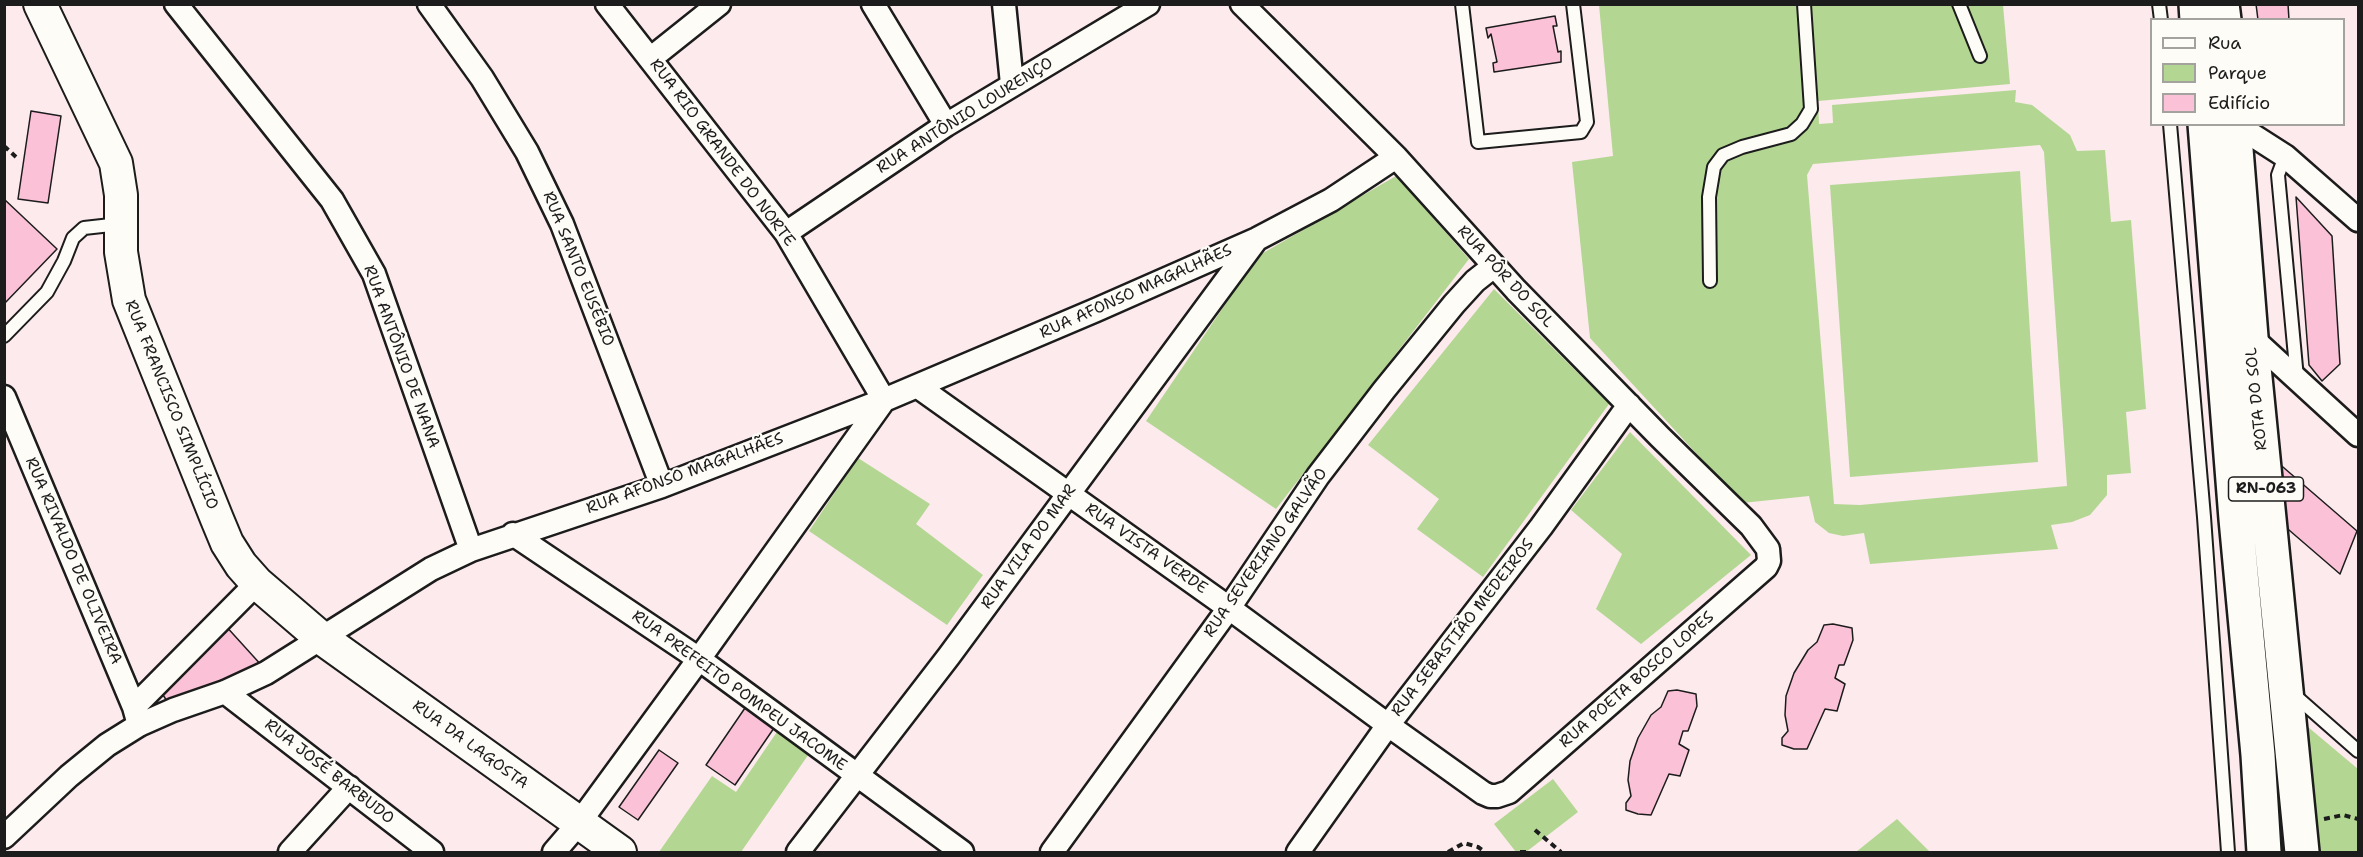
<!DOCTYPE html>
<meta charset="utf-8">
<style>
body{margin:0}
#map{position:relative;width:2363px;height:857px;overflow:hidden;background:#fceaed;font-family:"Shantell Sans",sans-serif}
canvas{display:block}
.frame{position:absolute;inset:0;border:6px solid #1c1c1c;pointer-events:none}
.legend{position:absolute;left:2150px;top:18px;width:195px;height:108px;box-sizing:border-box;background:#fdfcf7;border:2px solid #a3a29f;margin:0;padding:8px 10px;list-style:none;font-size:18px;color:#1c1c1c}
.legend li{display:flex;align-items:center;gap:12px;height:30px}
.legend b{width:30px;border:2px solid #a3a29f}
</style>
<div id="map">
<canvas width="2363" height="857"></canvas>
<div class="frame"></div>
<ul class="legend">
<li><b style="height:8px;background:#fdfcf7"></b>Rua</li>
<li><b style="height:16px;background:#b3d792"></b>Parque</li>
<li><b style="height:16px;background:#fac1d7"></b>Edifício</li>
</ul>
</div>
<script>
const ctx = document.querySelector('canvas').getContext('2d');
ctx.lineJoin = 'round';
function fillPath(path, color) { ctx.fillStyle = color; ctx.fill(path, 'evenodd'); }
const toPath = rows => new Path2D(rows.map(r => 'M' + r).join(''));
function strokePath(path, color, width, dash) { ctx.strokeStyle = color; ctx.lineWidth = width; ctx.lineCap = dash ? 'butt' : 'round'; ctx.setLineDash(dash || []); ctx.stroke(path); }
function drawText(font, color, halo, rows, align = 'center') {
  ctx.font = font + ' "Shantell Sans",sans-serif'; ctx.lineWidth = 4.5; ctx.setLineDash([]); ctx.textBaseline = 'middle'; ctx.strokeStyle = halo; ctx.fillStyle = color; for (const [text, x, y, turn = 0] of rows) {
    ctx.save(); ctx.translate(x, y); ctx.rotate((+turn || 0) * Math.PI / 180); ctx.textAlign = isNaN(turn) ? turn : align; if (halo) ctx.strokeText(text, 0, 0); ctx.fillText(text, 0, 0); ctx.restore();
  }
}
const green = toPath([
 [1599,5,2003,5,2010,84,1818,101,1819,124,1833,123,1832,105,2016,90,2015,102,2032,105,2070,135,2077,151,2105,150,2111,222,2131,220,2146,409,2126,412,2131,473,2107,475,2107,495,2090,515,2072,522,2051,525,2058,549,1870,564,1864,533,1843,536,1829,533,1815,522,1809,496,1742,503,1590,338,1572,162,1613,156],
 [2040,145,2044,152,2067,486,1860,505,1834,504,1807,175,1813,164],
 [2020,171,2038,462,1850,477,1830,185],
 [1396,176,1469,259,1276,509,1146,421,1258,256],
 [1494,289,1609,404,1483,577,1417,529,1439,499,1368,445],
 [1630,432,1751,555,1641,644,1596,609,1622,554,1571,510],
 [858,458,930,504,916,524,983,575,947,625,809,531],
 [781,726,813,748,741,852,659,852,712,776,736,792],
 [2308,727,2358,769,2358,852,2319,852],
 [1553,779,1578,812,1526,852,1516,852,1494,824],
 [1897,819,1930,852,1856,852]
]);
const building = toPath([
 [2256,4,2288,4,2289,20,2258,20,2256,4],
 [1555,16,1557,26,1553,26,1558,52,1561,51,1561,62,1494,72,1493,63,1497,62,1491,34,1488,38,1486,28,1555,16],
 [31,111,61,116,48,203,18,199,31,111],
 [2296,197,2332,236,2340,364,2322,381,2309,365,2296,197],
 [4,199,57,249,4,304,4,199],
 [2276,461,2357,531,2340,574,2282,524,2276,461],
 [224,624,263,667,173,710,159,689,224,624],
 [1833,624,1852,628,1853,640,1844,665,1839,665,1835,678,1845,684,1837,711,1825,709,1807,749,1794,749,1782,745,1782,738,1788,731,1785,715,1786,696,1794,673,1808,650,1817,642,1824,625,1833,624],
 [1677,690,1696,694,1697,706,1688,731,1683,731,1679,744,1689,750,1680,776,1669,774,1651,815,1638,814,1626,810,1626,803,1631,796,1628,780,1630,761,1638,738,1651,715,1661,707,1668,691,1677,690],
 [745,708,774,728,735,785,706,765,745,708],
 [659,750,678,763,638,820,619,807,659,750]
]);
const path = toPath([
 [4,146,16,157],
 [2324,819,2343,815,2358,819],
 [1535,830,1561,852],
 [1448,852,1464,843,1478,847,1485,852],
 [1520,852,1528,852]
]);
const lane = toPath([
 [1462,4,1478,142,1581,132,1587,122,1573,4],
 [1959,4,1980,56],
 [2159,4,2161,20],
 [2170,124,2204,517,2228,852],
 [2285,156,2278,175,2297,378],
 [1710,281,1709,197,1714,167,1723,155,1742,147,1791,134,1802,124,1811,109,1804,4],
 [4,336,47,292,64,261,73,238,84,228,120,224],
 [2292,693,2358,751]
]);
const street = toPath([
 [176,4,332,200,374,274,471,550],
 [429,4,482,78,527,152,562,224,662,486],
 [607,4,786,233,884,400],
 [873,4,946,125],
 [1004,4,1012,84],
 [650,59,719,4],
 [2235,124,2285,156,2358,220],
 [786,233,946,125,1148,4],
 [2251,337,2358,435],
 [917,386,1229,608,1388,725,1483,793,1490,796,1497,796,1509,792,1766,567,1769,561,1768,549,1751,526,1660,437,1516,290,1396,157,1242,4],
 [4,397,134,707,139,725],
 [513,534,699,659,962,852],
 [225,692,432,852],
 [134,707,257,583],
 [4,837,69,776,107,745,139,725,173,710,225,692,266,673,431,569,471,550,662,486,884,400,1096,310,1257,239,1331,200,1396,157],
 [290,852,349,787],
 [554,852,579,823,699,659,884,400],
 [798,852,949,656,1256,240],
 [1052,852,1229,608,1318,476,1384,390,1454,304,1475,281,1494,266],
 [1298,852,1388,725,1541,527,1629,405]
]);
const secondary = toPath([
 [40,4,116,163,121,195,121,252,129,300,217,519,227,543,241,565,257,583,320,637,620,852]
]);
const primary = toPath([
 [2196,4,2197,20],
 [2222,4,2224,20],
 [2205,124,2236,519,2258,755,2264,852],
 [2234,124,2251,337,2302,852]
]);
const shields = [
 [2266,489,75]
];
const shieldNames = [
 ["RN-063",2266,489]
];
const streetNames = [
 ["RUA ANTÔNIO LOURENÇO",965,116,-32],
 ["RUA RIO GRANDE DO NORTE",722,153,53],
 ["RUA SANTO EUSÉBIO",578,269,68],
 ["RUA PÔR DO SOL",1505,277,47],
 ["RUA AFONSO MAGALHÃES",1136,292,-24],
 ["RUA ANTÔNIO DE NANA",401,357,70],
 ["ROTA DO SOL",2257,399,-96],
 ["RUA FRANCISCO SIMPLÍCIO",171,405,68],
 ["RUA AFONSO MAGALHÃES",685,474,-20],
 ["RUA VILA DO MAR",1029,547,-54],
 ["RUA VISTA VERDE",1146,549,35],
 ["RUA SEVERIANO GALVÃO",1266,553,-55],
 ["RUA RIVALDO DE OLIVEIRA",73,561,67],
 ["RUA SEBASTIÃO MEDEIROS",1463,628,-52],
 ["RUA POETA BOSCO LOPES",1637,680,-41],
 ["RUA PREFEITO POMPEU JACOME",739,691,36],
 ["RUA DA LAGOSTA",470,745,36],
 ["RUA JOSÉ BARBUDO",329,772,38]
];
fillPath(green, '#b3d792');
fillPath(building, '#fac1d7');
strokePath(building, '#1c1c1c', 1.5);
strokePath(lane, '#1c1c1c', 16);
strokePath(street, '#1c1c1c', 27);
strokePath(secondary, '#1c1c1c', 36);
strokePath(primary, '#1c1c1c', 38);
strokePath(path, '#1c1c1c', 4, [6, 4.5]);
strokePath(lane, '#fdfcf7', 12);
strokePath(street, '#fdfcf7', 22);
strokePath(secondary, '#fdfcf7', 32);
strokePath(primary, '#fdfcf7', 33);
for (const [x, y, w] of shields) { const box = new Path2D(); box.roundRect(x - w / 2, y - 12, w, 24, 4.5); ctx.fillStyle = '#fdfcf7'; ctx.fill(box); strokePath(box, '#1c1c1c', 1.5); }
drawText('bold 15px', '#1c1c1c', null, shieldNames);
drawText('16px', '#1c1c1c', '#fdfcf7', streetNames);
</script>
